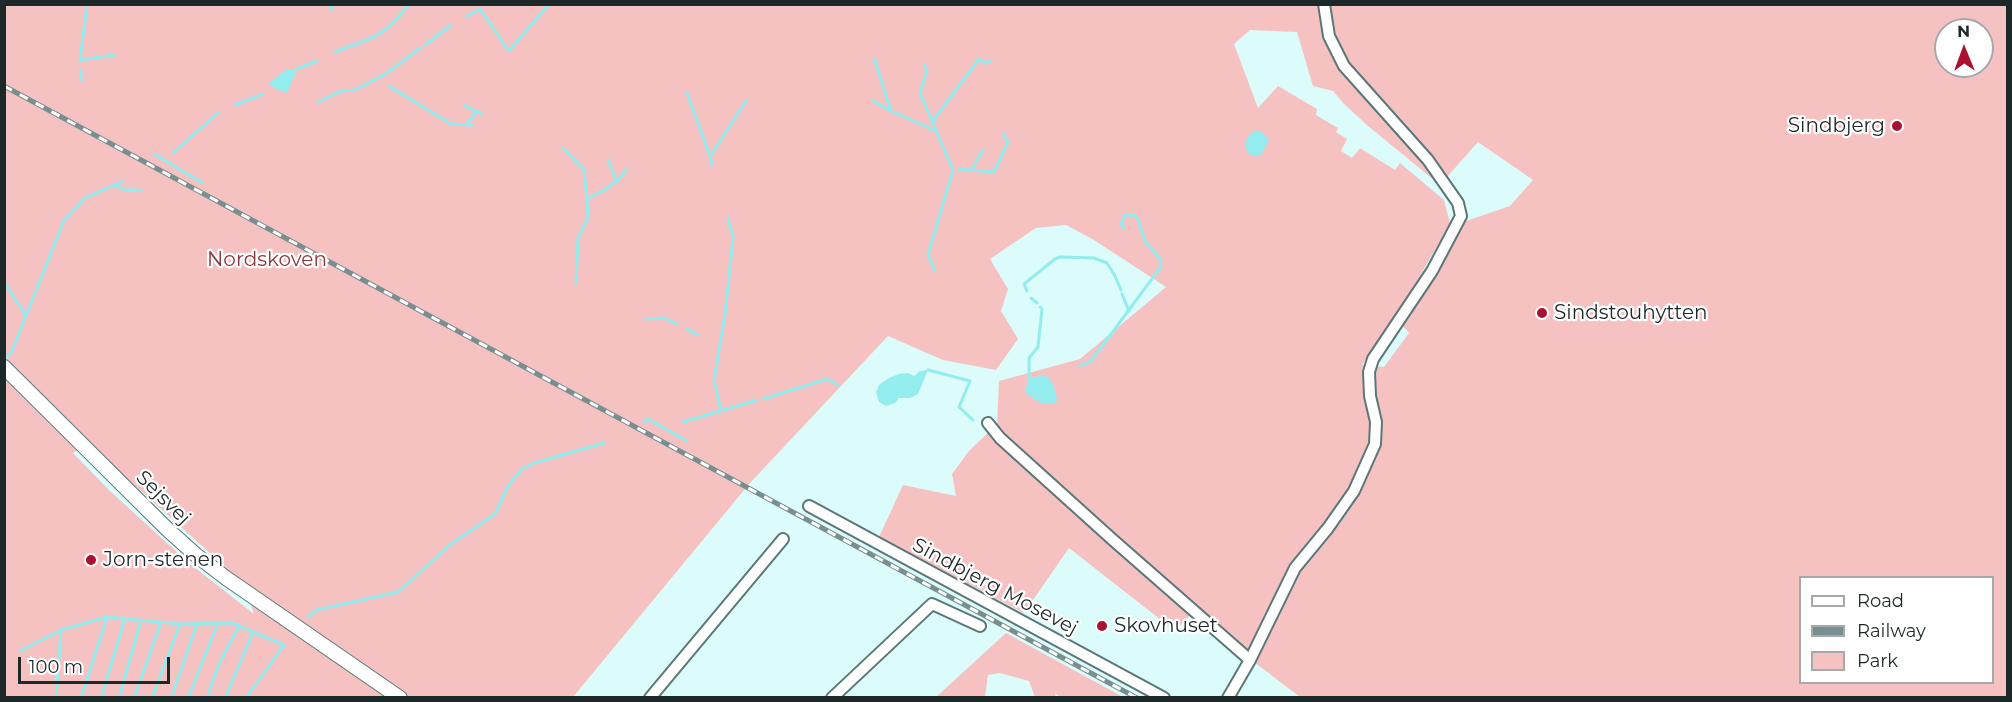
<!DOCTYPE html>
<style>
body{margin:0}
#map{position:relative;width:2012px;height:702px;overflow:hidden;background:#dcfcfc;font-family:Montserrat,sans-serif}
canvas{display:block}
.frame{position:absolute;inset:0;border:6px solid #1d2929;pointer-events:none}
.legend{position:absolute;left:1799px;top:576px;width:195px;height:108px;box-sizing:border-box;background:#fff;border:2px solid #a5a9a9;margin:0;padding:8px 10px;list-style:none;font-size:18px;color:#1d2929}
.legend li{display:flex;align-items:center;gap:12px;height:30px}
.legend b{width:30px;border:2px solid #a5a9a9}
.north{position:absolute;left:1934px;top:18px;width:60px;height:60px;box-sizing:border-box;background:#fff;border:2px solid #a5a9a9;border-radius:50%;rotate:359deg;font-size:16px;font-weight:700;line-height:24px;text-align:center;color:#1d2929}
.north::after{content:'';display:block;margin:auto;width:21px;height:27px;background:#a9112f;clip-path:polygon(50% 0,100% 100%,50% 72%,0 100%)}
.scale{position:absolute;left:18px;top:657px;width:152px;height:27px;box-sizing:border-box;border:3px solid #1d2929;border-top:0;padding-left:8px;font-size:18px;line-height:21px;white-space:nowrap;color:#1d2929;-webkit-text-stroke:4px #fff;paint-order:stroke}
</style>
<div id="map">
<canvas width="2012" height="702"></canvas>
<div class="frame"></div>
<ul class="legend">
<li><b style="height:8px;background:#fff"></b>Road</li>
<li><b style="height:8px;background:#798f8f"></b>Railway</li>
<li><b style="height:16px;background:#f6c2c1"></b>Park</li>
</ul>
<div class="north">N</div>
<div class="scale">100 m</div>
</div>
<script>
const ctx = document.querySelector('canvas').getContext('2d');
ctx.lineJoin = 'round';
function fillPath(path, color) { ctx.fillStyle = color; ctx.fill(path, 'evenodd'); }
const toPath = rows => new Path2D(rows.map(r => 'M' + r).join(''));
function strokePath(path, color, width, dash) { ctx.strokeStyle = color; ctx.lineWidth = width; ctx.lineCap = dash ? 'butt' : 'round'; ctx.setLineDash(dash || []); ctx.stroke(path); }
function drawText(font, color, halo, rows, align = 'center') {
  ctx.font = font + ' Montserrat,sans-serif'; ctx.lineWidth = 4.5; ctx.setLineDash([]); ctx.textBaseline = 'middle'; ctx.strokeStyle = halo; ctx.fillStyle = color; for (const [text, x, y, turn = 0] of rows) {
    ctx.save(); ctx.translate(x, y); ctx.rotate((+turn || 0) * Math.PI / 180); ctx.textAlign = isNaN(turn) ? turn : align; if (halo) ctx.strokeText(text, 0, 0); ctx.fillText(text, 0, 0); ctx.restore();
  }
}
const green = toPath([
 [5,5,2007,5,2007,697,1300,697,1191,614,1175,631,1069,548,1024,613,879,537,903,485,956,496,952,474,969,451,997,424,999,381,1080,359,1166,287,1094,240,1066,225,1036,228,990,259,1008,289,1001,311,1018,339,996,370,943,360,888,336,750,483,573,697,5,697],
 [1250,30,1297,32,1313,86,1333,91,1343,103,1368,126,1440,185,1478,142,1533,180,1510,206,1466,221,1400,323,1409,333,1384,367,1362,365,1408,297,1450,223,1444,200,1400,163,1395,170,1360,148,1352,158,1341,151,1347,139,1336,132,1338,128,1316,115,1317,109,1278,86,1258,108,1234,44],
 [1946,30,1982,30,1982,66,1946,66],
 [88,443,244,584,254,614,189,563,110,491,73,453],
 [1800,578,1992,578,1992,682,1800,682],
 [1006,633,1123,697,1060,697,1055,693,1056,697,1035,697,1029,681,1000,673,988,675,985,697,936,697]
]);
const water = toPath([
 [287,69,297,69,287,93,274,88,269,83],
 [1257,130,1263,133,1269,140,1261,155,1253,156,1248,153,1245,146,1246,141,1250,134],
 [928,370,918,394,910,398,899,398,895,403,886,406,879,402,876,392,879,385,889,378,899,374,908,373,914,376,920,371],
 [1043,375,1048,377,1053,384,1057,398,1056,404,1041,403,1028,395,1025,390,1029,379]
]);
const stream = toPath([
 [331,10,332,4],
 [467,16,480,9,509,51,549,4],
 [425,45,451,25],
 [335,52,374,37,390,26,410,4],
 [874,58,891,111],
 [80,60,114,55],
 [80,61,87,4],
 [924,65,927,70,920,93,953,170,928,255,935,271],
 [297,69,317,61],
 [81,70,81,80],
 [389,86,451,124,473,125],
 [687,93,710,156,712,165],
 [873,101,891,111,936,131],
 [318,102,341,91,355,90,387,73,420,48],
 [235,105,263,94],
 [464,105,482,114],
 [932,122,979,59,985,63,990,61],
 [467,124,477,111],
 [563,148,584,170,587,199,588,218,578,238,576,283],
 [173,153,219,112],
 [154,154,203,183],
 [711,155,746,101],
 [608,160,616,180],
 [959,169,994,172,1008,142,1003,134],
 [972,169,983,150],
 [114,185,125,190,141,190],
 [587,199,604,190,617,181,627,169],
 [4,282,25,314],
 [1027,291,1024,284,1055,259,1060,257,1094,258,1107,263,1115,276,1121,290],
 [1122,294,1129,311],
 [1031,298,1037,303],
 [646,319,664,318,677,324],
 [687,329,698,335],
 [7,357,12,351,64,220,85,198,123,181],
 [1080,366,1091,361,1160,268,1161,260,1145,241,1138,219,1134,215,1125,215,1121,224,1124,228],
 [928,370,970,381,959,407,973,420],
 [1029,379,1029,358,1038,347,1042,309,1040,307],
 [763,399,827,379,838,385],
 [721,411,714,380,725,314,733,238,728,218],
 [644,422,648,419,687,441],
 [683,422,757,400],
 [308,617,316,610,398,592,451,544,495,514,508,486,522,469,534,463,604,443],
 [20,651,61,630,107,617,180,624,232,623,284,645,246,698],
 [56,698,61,630],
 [81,698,107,617],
 [101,698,125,618],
 [119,698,141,620],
 [134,698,161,622],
 [152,698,180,624],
 [171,698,197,624],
 [188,698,218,623],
 [207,698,218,666,239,626],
 [225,698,253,632]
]);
const minor = toPath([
 [988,423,1000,438,1113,540,1250,660],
 [809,506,1164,698],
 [650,698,783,539],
 [832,698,932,604,980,626],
 [1228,698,1250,660,1295,568,1328,528,1354,491,1375,444,1376,422,1370,396,1369,372,1373,359,1432,271,1461,216,1458,203,1428,160,1344,66,1329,36,1324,4]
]);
const tertiary = toPath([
 [4,367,167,529,196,555,226,578,400,698]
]);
const rail = toPath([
 [4,86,1137,698]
]);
const markers = [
 [1897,126,6,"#a9112f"],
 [1542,313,6,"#a9112f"],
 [91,560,6,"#a9112f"],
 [1102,626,6,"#a9112f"]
];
const poiNames = [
 ["Sindbjerg",1885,126,"right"],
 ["Sindstouhytten",1554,313],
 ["Jorn-stenen",103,560],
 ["Skovhuset",1114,626]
];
const parkNames = [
 ["Nordskoven",267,260]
];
const streetNames = [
 ["Sejsvej",163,498,45],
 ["Sindbjerg Mosevej",995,587,28]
];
fillPath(green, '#f6c2c1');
fillPath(water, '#93ecee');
strokePath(stream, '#93ecee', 3);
strokePath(minor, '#5b7778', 14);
strokePath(tertiary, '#5b7778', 16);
strokePath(minor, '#fff', 10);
strokePath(tertiary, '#fff', 14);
strokePath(rail, '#798f8f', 5);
strokePath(rail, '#fff', 3, [9]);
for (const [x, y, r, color] of markers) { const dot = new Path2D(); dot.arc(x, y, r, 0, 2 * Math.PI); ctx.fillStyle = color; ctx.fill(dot); strokePath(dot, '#fff', 2); }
drawText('20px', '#1d2929', '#fff', poiNames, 'left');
drawText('20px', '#8b373c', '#fff', parkNames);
drawText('20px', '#1d2929', '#fff', streetNames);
</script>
